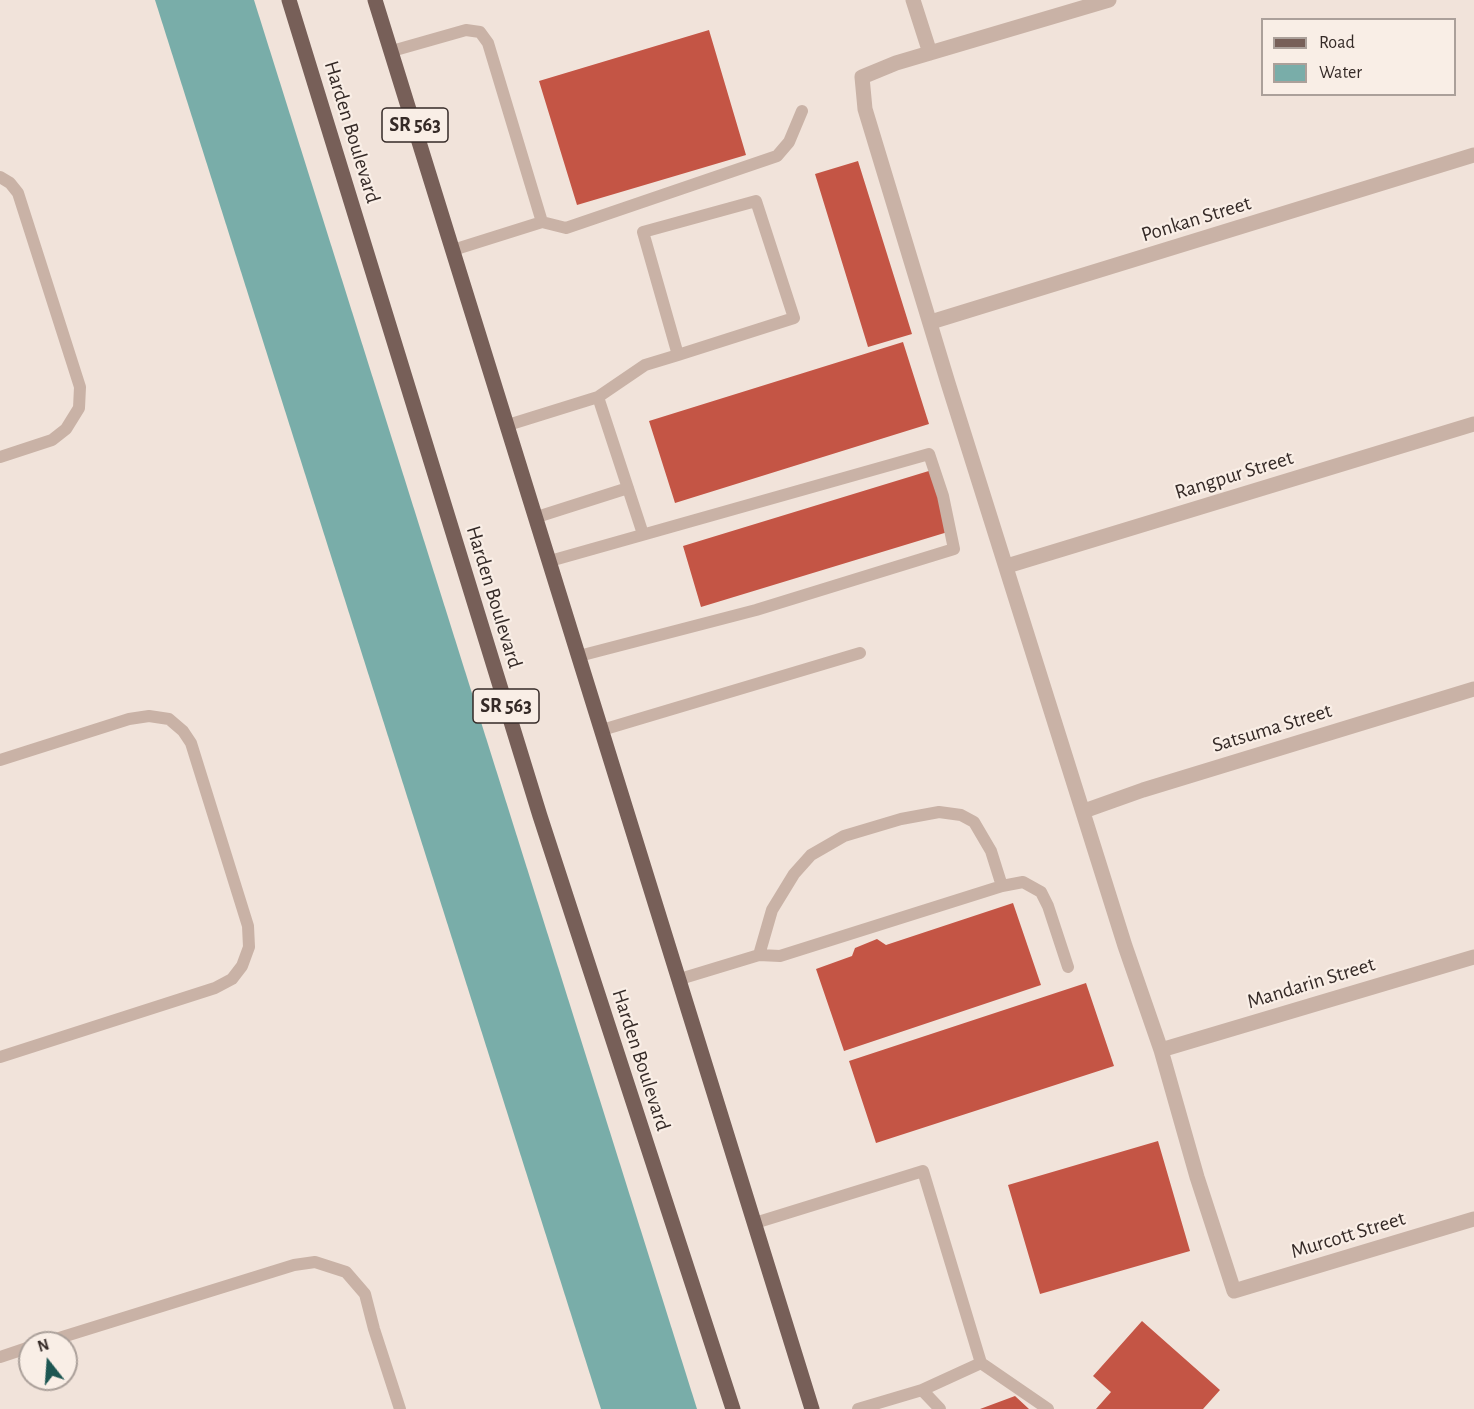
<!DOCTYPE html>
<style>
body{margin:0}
#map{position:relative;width:1474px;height:1409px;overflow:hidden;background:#f1e3da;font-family:"Alegreya Sans",sans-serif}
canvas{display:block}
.legend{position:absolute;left:1261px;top:18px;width:195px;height:78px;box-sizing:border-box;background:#f9eee6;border:2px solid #aba09a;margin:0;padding:8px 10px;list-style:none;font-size:18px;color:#352a27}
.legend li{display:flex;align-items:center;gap:12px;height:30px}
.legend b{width:30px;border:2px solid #aba09a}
.north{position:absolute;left:18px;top:1331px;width:60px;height:60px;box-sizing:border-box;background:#f9eee6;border:2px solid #aba09a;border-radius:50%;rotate:343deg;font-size:16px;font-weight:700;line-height:24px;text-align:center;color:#352a27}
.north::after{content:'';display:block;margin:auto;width:21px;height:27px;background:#1d5652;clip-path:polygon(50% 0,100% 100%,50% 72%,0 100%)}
</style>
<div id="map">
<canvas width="1474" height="1409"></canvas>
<ul class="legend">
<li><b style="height:8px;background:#775f58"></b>Road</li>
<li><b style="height:16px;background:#79ada9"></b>Water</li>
</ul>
<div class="north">N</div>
</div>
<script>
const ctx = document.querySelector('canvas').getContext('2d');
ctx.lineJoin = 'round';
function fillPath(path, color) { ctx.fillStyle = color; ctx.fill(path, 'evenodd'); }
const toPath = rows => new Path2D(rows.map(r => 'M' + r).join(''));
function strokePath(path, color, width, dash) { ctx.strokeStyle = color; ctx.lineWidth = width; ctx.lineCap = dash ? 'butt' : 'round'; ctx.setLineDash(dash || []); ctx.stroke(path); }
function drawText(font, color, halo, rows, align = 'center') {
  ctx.font = font + ' "Alegreya Sans",sans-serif'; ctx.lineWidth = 4.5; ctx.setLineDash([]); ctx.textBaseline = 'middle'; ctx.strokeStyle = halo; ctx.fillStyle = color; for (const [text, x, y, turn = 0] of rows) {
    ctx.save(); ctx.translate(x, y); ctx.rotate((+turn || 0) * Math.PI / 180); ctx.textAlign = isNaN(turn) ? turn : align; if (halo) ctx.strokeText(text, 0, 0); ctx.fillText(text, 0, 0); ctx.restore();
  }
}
const water = toPath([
 [155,0,254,0,697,1409,601,1409]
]);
const building = toPath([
 [709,30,746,155,577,205,539,81],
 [858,161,912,334,868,347,815,174],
 [903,342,929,424,675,503,649,421],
 [932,470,951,531,701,607,683,546],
 [1013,903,1041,985,844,1051,816,969,852,956,855,948,877,939,886,945],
 [1086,983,1114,1066,876,1143,849,1061],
 [1158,1141,1190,1251,1040,1294,1008,1185],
 [1142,1321,1220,1390,1203,1409,1096,1409,1111,1392,1093,1376],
 [1015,1396,1029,1409,980,1409]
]);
const lane = toPath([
 [392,51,466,30,480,32,488,43,542,222],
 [0,177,10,183,18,193,80,387,79,408,66,429,52,440,0,457],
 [453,250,542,222,566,228,777,156,789,142,802,111],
 [598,397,643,534],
 [508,425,598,397,645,365,678,355,794,318,756,201,643,232,678,355],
 [537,517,628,488],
 [550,561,929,454,943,496,954,549,756,610,579,656],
 [602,730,860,653],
 [0,760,129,719,149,716,169,719,183,731,191,743,248,926,249,947,242,966,232,979,215,988,0,1057],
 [759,955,772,910,794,874,811,855,844,836,901,819,939,812,961,815,974,822,991,851,1002,886],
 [680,979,759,955,780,956,1002,886,1023,882,1041,892,1048,906,1068,967],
 [755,1223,923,1171,981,1363,922,1390,858,1409],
 [43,1343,294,1265,315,1262,346,1272,365,1294,374,1329,400,1409],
 [0,1357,30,1347],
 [981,1363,1048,1409],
 [922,1390,940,1409]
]);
const street = toPath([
 [913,0,930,53],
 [1109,0,896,63,862,77,865,109,948,383,1125,946,1161,1050,1197,1177,1234,1291,1474,1219],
 [931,322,1474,155],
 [1007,566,1474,424],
 [1084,811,1143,790,1474,689],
 [1161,1050,1474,957]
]);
const primary = toPath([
 [289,0,540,816,733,1409],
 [375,0,812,1409]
]);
const shields = [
 [415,125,66],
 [506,706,66]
];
const shieldNames = [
 ["SR 563",415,125],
 ["SR 563",506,706]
];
const streetNames = [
 ["Harden Boulevard",352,132,73],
 ["Ponkan Street",1196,219,-17],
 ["Rangpur Street",1234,475,-17],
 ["Harden Boulevard",494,597,73],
 ["Satsuma Street",1272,728,-17],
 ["Mandarin Street",1311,983,-17],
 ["Harden Boulevard",641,1060,72],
 ["Murcott Street",1348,1235,-17]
];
fillPath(water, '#79ada9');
fillPath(building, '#c45545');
strokePath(lane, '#c9b2a6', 12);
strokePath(street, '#c9b2a6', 15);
strokePath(primary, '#775f58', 15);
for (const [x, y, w] of shields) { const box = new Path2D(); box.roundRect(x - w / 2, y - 17, w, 34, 4.5); ctx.fillStyle = '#f9eee6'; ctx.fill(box); strokePath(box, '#352a27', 1.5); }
drawText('bold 20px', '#352a27', null, shieldNames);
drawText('21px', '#352a27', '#f9eee6', streetNames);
</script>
